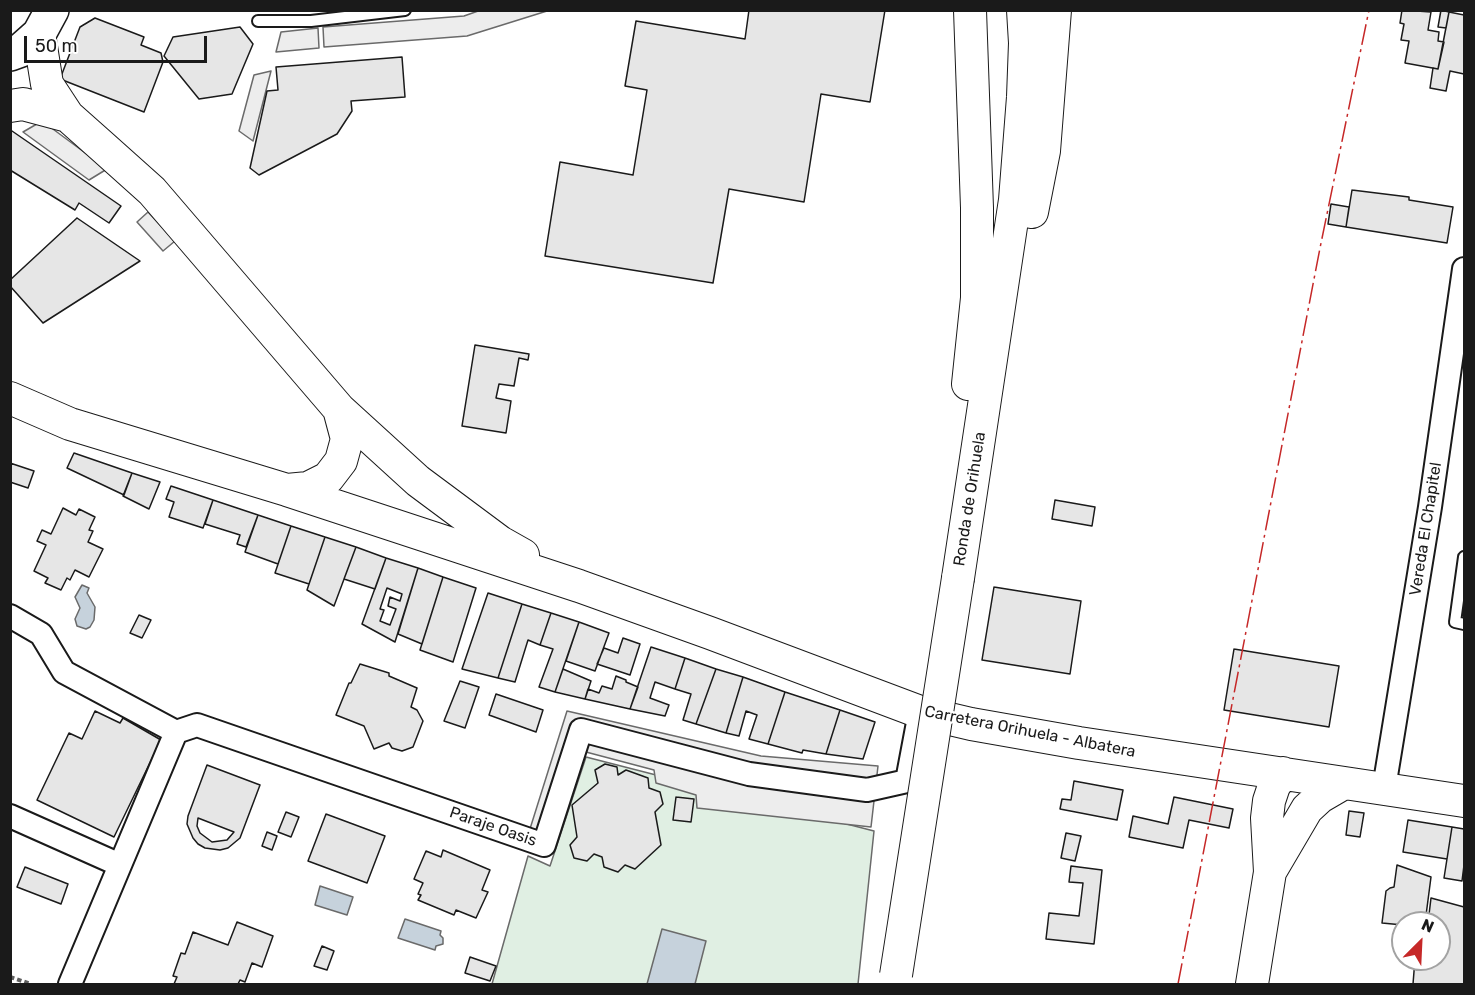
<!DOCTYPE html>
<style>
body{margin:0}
#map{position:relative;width:1475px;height:995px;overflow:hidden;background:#fff;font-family:Rubik,sans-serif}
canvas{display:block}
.frame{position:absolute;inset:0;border:12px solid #1a1a1a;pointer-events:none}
.north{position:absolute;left:1391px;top:911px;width:60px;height:60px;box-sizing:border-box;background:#fff;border:2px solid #a3a3a3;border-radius:50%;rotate:24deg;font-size:16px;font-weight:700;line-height:24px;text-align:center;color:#1a1a1a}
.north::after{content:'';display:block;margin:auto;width:21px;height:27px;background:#c62828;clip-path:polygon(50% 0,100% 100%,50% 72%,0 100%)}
.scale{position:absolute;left:24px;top:36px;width:183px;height:27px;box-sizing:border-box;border:3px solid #1a1a1a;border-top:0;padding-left:8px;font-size:18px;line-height:21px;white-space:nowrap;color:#1a1a1a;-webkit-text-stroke:4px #fff;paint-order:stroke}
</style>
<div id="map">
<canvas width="1475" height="995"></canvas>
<div class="frame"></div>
<div class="north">N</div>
<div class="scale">50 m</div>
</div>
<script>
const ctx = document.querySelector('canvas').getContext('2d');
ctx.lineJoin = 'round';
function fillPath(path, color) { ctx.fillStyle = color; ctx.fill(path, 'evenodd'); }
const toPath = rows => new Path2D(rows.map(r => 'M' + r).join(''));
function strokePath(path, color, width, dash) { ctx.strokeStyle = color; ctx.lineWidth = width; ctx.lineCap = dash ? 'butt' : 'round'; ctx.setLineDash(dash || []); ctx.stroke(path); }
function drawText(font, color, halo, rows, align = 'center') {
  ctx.font = font + ' Rubik,sans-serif'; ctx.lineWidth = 4.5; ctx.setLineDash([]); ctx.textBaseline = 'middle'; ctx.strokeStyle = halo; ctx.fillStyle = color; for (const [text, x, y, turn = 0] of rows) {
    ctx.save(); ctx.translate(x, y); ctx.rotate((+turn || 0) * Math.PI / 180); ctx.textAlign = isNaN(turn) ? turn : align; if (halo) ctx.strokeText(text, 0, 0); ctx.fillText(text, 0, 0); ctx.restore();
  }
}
const green = toPath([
 [586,757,874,831,858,984,492,984,528,856,550,866,586,757]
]);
const parking = toPath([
 [481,10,547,11,467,36,324,47,323,27,464,16,481,10],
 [318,28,319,48,276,52,281,32,318,28],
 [271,71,253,141,239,131,254,75,271,71],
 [42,121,107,169,89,180,23,132,42,121],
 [148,212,175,241,163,251,137,222,148,212],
 [567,711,761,756,878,766,871,827,697,808,696,795,656,783,654,770,586,752,556,840,529,832,567,711]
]);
const water = toPath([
 [82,585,89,588,87,593,95,607,94,620,90,627,86,629,77,626,75,619,80,608,75,597,82,585],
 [320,886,353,897,347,915,315,905,320,886],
 [405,919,441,931,440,935,443,938,443,944,436,946,435,950,398,938,405,919],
 [662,929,706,941,695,984,647,984,662,929]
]);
const building = toPath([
 [749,10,885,10,870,102,821,94,804,202,729,189,713,283,545,256,560,162,633,175,647,90,625,86,636,21,745,39,749,10],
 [1402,10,1431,12,1428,30,1439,32,1438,41,1444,42,1438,69,1405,63,1409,41,1401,40,1404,24,1400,23,1402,10],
 [1441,10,1449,12,1446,28,1438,27,1441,10],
 [1449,12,1464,15,1464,74,1450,71,1446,91,1430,88,1433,68,1438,69,1449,12],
 [95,18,144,37,141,45,161,53,163,62,144,112,60,79,80,27,95,18],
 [240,27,253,44,232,94,199,99,164,56,173,37,240,27],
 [402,57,405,97,351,101,352,111,337,134,259,175,250,168,267,91,278,90,276,67,402,57],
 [12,131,121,206,109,223,79,203,75,210,10,170,10,132,12,131],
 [1352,190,1409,197,1409,200,1453,207,1447,243,1346,227,1352,190],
 [1331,204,1349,207,1346,227,1328,224,1331,204],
 [77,218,140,261,43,323,10,286,10,280,77,218],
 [475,345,529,354,528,360,519,358,514,386,499,384,496,398,511,401,506,433,462,426,475,345],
 [74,453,132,473,124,495,67,468,74,453],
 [10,463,34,471,28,488,10,482,10,463],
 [132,473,160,482,149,509,123,496,132,473],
 [171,486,213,500,203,528,169,517,174,502,166,499,171,486],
 [213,500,258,515,246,547,237,544,240,535,205,524,213,500],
 [1055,500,1095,507,1092,526,1052,519,1055,500],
 [63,508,76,515,79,509,95,517,89,530,93,531,88,542,103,549,89,577,75,570,70,580,67,578,61,590,45,583,48,578,34,571,46,545,37,541,42,530,51,534,63,508],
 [258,515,291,526,278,564,245,552,258,515],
 [291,526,325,537,309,584,275,573,291,526],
 [325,537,356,547,334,606,307,590,325,537],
 [356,547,386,558,375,589,344,579,356,547],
 [386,558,418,568,395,642,362,624,386,558],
 [387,588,402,594,400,601,390,597,388,606,396,609,390,625,380,621,384,610,380,609,387,588],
 [418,568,443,577,422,644,398,634,418,568],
 [443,577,476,588,453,662,420,650,443,577],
 [994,587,1081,601,1070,674,982,660,994,587],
 [488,593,522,604,498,678,462,669,488,593],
 [522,604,551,613,540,645,528,640,515,682,498,678,522,604],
 [551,613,579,622,555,692,539,687,553,649,540,645,551,613],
 [139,615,151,620,142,638,130,633,139,615],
 [579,622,609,633,595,671,566,661,579,622],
 [623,638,640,644,630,675,597,664,604,648,618,653,623,638],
 [651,647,685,658,675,689,655,682,650,698,669,705,665,716,630,709,651,647],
 [1234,649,1339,666,1329,727,1224,710,1234,649],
 [685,658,716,669,696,724,683,720,691,694,675,689,685,658],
 [360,664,389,673,389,676,417,688,411,707,417,710,423,721,413,747,402,751,392,748,389,743,374,749,364,726,336,715,349,683,351,683,360,664],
 [563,669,591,681,585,699,555,692,563,669],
 [716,669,743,677,726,733,696,724,716,669],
 [616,676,626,680,626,682,638,687,630,709,585,699,588,689,599,693,602,686,612,689,616,676],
 [743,677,785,692,768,744,749,739,757,715,746,711,739,736,726,733,743,677],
 [460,681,479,687,465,728,444,721,460,681],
 [785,692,840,710,826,754,803,750,802,753,768,744,785,692],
 [496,694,543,710,536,732,489,715,496,694],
 [840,710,875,722,863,759,826,754,840,710],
 [95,711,120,723,123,718,161,740,114,837,37,800,69,733,82,739,95,711],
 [605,764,617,767,618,775,626,770,648,778,649,788,660,792,663,804,655,812,661,845,635,869,625,865,618,872,604,867,602,857,594,854,587,861,574,858,570,845,577,837,572,805,598,783,595,770,605,764],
 [207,765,260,785,240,838,228,848,220,850,205,848,198,844,193,838,187,824,188,816,207,765],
 [198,818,234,832,227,840,212,842,200,833,197,826,198,818],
 [1074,781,1123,790,1117,820,1060,809,1062,799,1071,800,1074,781],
 [676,797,694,799,691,822,673,820,676,797],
 [1174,797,1233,809,1229,828,1189,820,1183,848,1129,837,1133,816,1168,824,1174,797],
 [1349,811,1364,813,1360,837,1346,835,1349,811],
 [286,812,299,817,291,837,278,832,286,812],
 [326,814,385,836,367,883,308,861,326,814],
 [1408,820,1452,827,1447,859,1403,852,1408,820],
 [1452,827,1464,829,1464,865,1462,881,1444,878,1452,827],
 [267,832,277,836,272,850,262,846,267,832],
 [1066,833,1081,836,1075,861,1061,858,1066,833],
 [443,850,490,870,482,890,488,892,476,918,456,910,454,915,418,900,421,895,418,894,423,883,414,879,426,851,441,857,443,850],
 [1397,865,1431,877,1425,923,1403,923,1403,925,1382,923,1386,891,1390,888,1394,887,1397,865],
 [1071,866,1102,870,1094,944,1046,939,1049,913,1079,916,1083,883,1069,882,1071,866],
 [25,867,68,884,61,904,17,887,25,867],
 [1431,898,1464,907,1464,984,1413,984,1415,959,1439,959,1439,923,1428,923,1431,898],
 [237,922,273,936,262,967,252,963,245,982,240,980,238,984,174,984,177,977,173,976,181,953,185,954,193,932,228,945,237,922],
 [322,946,334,951,327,970,314,966,322,946],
 [470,957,496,966,490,981,465,973,470,957]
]);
const path = toPath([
 [10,977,31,984]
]);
const lane = toPath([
 [258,21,311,21,405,10],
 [1464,557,1455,622,1464,624]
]);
const street = toPath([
 [10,616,41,634,64,672,176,732,197,725,544,845,581,730,749,774,867,790,907,781,920,712],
 [1384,788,1430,507,1464,269],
 [10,816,120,865],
 [70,984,176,732]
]);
const secondary = toPath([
 [39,34,47,84,68,116],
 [10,106,23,104,68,116,104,148,152,191,339,409,418,481,500,542,523,555],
 [1032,212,1044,151,1055,10],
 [968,384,977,298,977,208,970,10],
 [10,398,70,424,287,490,579,586,710,633,920,712,971,724,1079,743,1464,801],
 [287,490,308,488,328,478,341,461,347,439,339,409],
 [958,578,1015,200,1023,97,1025,43,1023,10],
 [1270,872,1307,809,1320,797,1344,783],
 [1252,984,1270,872,1267,818,1269,801,1274,786,1283,773]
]);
const highway = toPath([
 [10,54,21,50,39,34,52,10]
]);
const secondaryBridge = toPath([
 [896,975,958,578]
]);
const power = toPath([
 [1178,984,1320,248,1369,10]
]);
const streetNames = [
 ["Ronda de Orihuela",970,499,-81],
 ["Vereda El Chapitel",1426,529,-81],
 ["Carretera Orihuela - Albatera",1030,732,11],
 ["Paraje Oasis",493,827,19]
];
fillPath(green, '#e0efe3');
strokePath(green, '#6a6a6a', 1.5);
fillPath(parking, '#ededed');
strokePath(parking, '#6a6a6a', 1.5);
fillPath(water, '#c6d2dc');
strokePath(water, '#6a6a6a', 1.5);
fillPath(building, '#e6e6e6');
strokePath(building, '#1a1a1a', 1.5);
strokePath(lane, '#1a1a1a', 14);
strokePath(street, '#1a1a1a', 26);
strokePath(secondary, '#1a1a1a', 34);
strokePath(highway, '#1a1a1a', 36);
strokePath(path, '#5f5f5f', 4, [4.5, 3]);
strokePath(lane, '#fff', 10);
strokePath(street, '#fff', 22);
strokePath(secondary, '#fff', 32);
strokePath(highway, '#fff', 33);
strokePath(secondaryBridge, '#1a1a1a', 34, []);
strokePath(secondaryBridge, '#fff', 32);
strokePath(power, '#c62828', 1.5, [21, 4.5, 3, 4.5]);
drawText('16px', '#1a1a1a', '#fff', streetNames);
</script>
